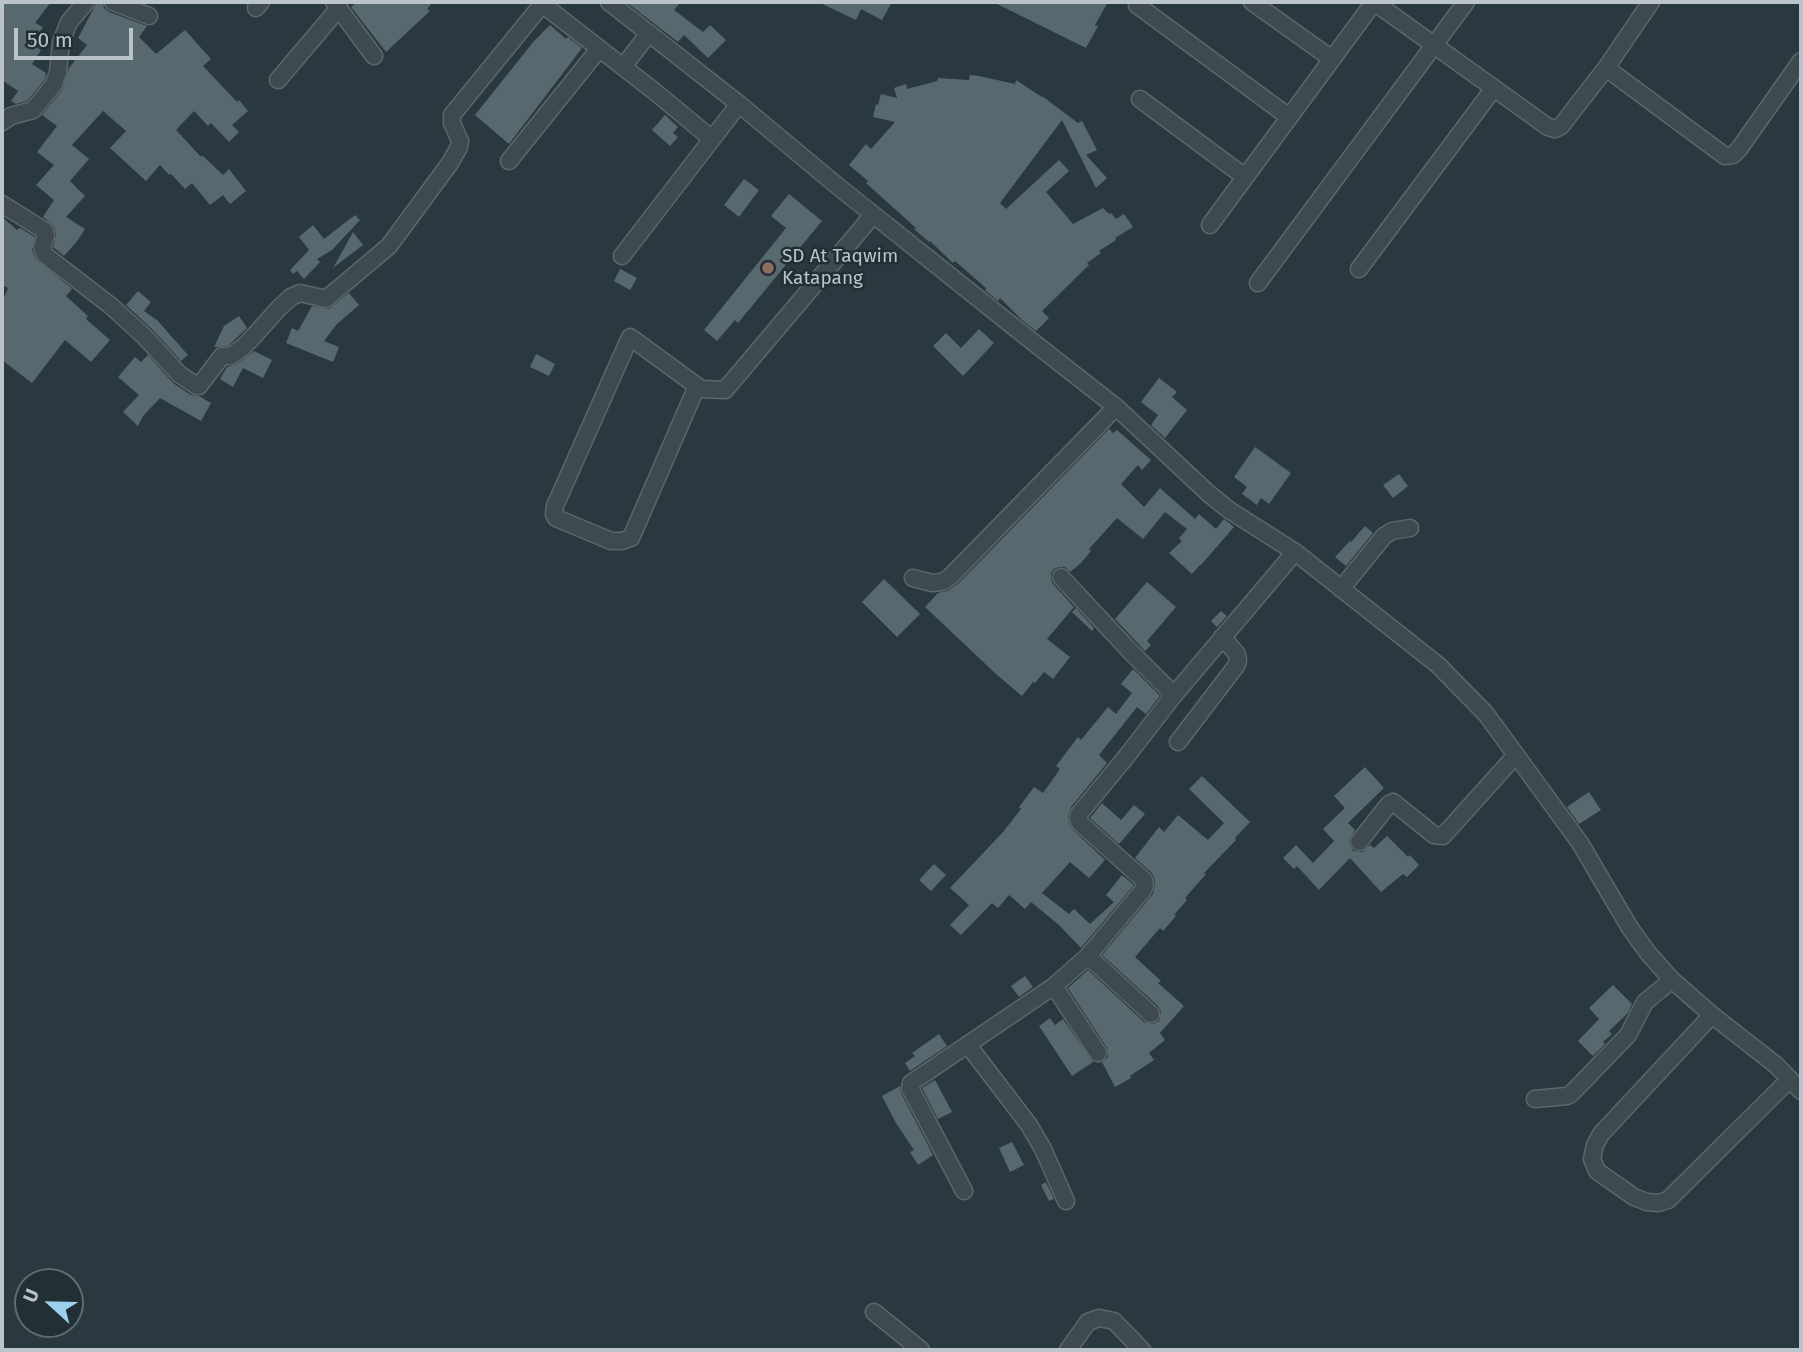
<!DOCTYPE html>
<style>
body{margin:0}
#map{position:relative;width:1803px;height:1352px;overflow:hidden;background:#2a3940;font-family:"Fira Sans",sans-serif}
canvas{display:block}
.frame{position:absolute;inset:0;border:4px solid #bac4ca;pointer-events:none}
.north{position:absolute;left:14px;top:1268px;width:70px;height:70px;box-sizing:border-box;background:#222f35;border:2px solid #5f6b71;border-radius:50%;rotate:292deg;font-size:19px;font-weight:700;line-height:28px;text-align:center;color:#bac4ca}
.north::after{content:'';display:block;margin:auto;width:24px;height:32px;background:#9cd1ed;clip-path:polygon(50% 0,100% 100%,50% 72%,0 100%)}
.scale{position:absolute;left:14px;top:28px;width:119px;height:32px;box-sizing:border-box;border:4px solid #bac4ca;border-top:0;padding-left:9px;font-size:21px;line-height:24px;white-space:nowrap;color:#bac4ca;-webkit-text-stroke:5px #222f35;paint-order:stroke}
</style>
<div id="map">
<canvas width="1803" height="1352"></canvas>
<div class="frame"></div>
<div class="north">U</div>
<div class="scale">50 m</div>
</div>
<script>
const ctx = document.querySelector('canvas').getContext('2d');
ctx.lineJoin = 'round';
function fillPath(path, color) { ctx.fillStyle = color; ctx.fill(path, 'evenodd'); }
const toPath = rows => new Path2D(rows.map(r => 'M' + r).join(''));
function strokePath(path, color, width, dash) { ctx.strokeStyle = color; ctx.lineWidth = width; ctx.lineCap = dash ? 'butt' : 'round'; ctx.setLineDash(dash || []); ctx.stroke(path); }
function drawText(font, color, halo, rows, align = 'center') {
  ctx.font = font + ' "Fira Sans",sans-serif'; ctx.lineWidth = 5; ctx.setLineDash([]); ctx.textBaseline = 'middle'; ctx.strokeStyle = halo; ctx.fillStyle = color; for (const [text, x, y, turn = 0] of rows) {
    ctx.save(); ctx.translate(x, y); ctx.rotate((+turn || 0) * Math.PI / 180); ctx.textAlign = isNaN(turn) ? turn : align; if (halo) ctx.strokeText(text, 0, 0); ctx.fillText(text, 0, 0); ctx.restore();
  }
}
const building = toPath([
 [5,2,51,2,35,23,43,27,32,44,41,50,32,64,46,73,45,79,27,101,16,104,11,101,18,91,2,80,2,6],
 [97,2,103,2,104,8,109,12,147,26,139,37,156,54,185,30,211,59,203,66,237,102,239,100,248,111,232,125,239,132,229,142,211,123,208,126,194,111,176,130,201,157,202,155,223,175,229,169,246,191,230,204,223,195,210,205,192,183,185,189,171,174,169,175,160,165,146,181,110,148,126,131,103,111,72,145,89,159,70,181,85,196,66,217,85,229,78,240,64,256,53,247,56,235,54,226,43,217,54,200,36,185,54,165,37,152,57,126,42,115,62,90,69,68,87,45,78,38],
 [357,2,433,2,427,9,430,11,386,52,351,7],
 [626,2,681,2,674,10,703,32,710,25,726,40,708,58,684,35,678,42],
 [818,2,892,2,882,20,861,9,856,20],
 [993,2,1108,2,1095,25,1098,26,1086,48],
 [550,25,566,39,568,37,582,48,509,144,475,115,534,41],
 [970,75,979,76,1015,84,1016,80,1042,97,1042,96,1078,123,1082,121,1097,150,1086,155,1107,178,1096,188,1062,120,1000,203,1006,209,1059,160,1069,171,1046,192,1073,224,1103,208,1109,214,1111,213,1116,219,1124,214,1133,227,1115,238,1116,240,1099,251,1101,253,1087,263,1089,265,1042,311,1049,318,1036,331,1023,321,1000,298,998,301,985,290,986,288,955,261,953,263,930,241,929,242,914,229,916,228,866,183,868,181,849,165,866,144,871,149,895,122,873,117,876,104,878,105,881,94,897,98,894,88,906,84,907,89,937,81,938,78,969,80],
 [665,115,678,127,673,133,678,137,670,146,652,130],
 [744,179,759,190,739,217,724,205],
 [789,194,822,221,738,323,735,320,717,341,704,330,786,228,771,216],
 [355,215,360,220,332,250,317,259,320,262,304,279,297,271,293,274,290,270,309,250,299,237,313,225,324,239],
 [2,217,17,230,20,228,35,237,32,250,36,259,72,289,66,296,88,316,86,319,110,340,91,362,65,340,32,383,2,360,2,302,8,288,2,285],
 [353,232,363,245,333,268],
 [620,269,637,278,630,290,614,281],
 [138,291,151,302,144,311,157,320,188,355,181,361,153,330,126,305],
 [349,293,359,305,337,324,324,341,339,347,333,362,286,343,292,328,298,331,312,306,329,309],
 [239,316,247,328,228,346,214,347,224,326],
 [979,329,994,343,963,376,933,346,946,333,961,348],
 [254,351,272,360,263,378,243,368,233,387,220,379,227,367,237,364],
 [536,354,555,364,549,376,530,367],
 [148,355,173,383,191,395,199,396,211,403,201,421,160,398,143,416,138,426,123,412,139,395,118,377,135,357,141,362],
 [1159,378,1177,392,1172,397,1187,410,1165,438,1151,425,1158,415,1141,402],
 [1109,429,1113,433,1117,430,1151,460,1142,470,1138,465,1121,484,1144,507,1160,488,1195,519,1199,514,1216,529,1224,519,1234,527,1201,565,1200,565,1192,574,1169,553,1182,541,1179,538,1187,529,1165,512,1143,539,1117,518,1089,549,1091,551,1081,563,1070,572,1065,567,1059,567,1054,569,1051,573,1051,579,1053,584,1074,607,1047,639,1070,657,1053,679,1044,672,1035,683,1033,682,1022,696,996,674,925,607,938,593,947,591,958,584],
 [1255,447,1291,473,1269,504,1261,498,1257,505,1242,494,1247,487,1234,477],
 [1399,474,1408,486,1393,498,1383,485],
 [1365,526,1373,533,1346,566,1335,557,1350,541,1351,542],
 [884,579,920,614,897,637,862,602],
 [1147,582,1176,607,1147,641,1151,645,1145,651,1115,619],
 [1076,608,1094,628,1092,631,1072,612],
 [1221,611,1227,616,1217,627,1211,621],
 [1133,669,1160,696,1146,714,1137,707,1099,755,1107,763,1071,807,1068,817,1069,824,1073,830,1105,860,1089,878,1070,862,1042,893,1069,914,1074,909,1090,924,1114,902,1106,895,1122,875,1134,885,1081,948,1059,925,1031,902,1025,909,1009,895,998,908,992,903,961,935,950,925,969,905,950,888,1003,832,1021,809,1019,807,1034,787,1043,793,1060,769,1056,766,1078,737,1081,740,1108,707,1116,714,1132,693,1121,684],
 [1365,767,1384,788,1348,823,1355,830,1349,840,1350,846,1353,851,1362,852,1370,845,1374,848,1387,836,1408,857,1410,855,1419,865,1407,877,1403,874,1381,892,1350,858,1319,890,1297,866,1294,869,1283,858,1296,845,1313,863,1334,841,1323,829,1345,808,1334,796],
 [1202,776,1250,822,1235,838,1236,840,1204,873,1206,874,1185,898,1187,900,1174,915,1176,916,1163,931,1160,928,1135,957,1161,981,1158,983,1184,1006,1160,1033,1165,1040,1149,1053,1154,1060,1130,1076,1131,1078,1115,1087,1102,1062,1108,1057,1107,1048,1068,988,1088,970,1144,1022,1153,1024,1159,1021,1161,1012,1158,1006,1102,955,1153,894,1155,884,1154,877,1151,872,1135,858,1159,827,1164,832,1178,815,1208,840,1224,823,1189,789],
 [1589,792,1601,810,1579,824,1567,807],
 [1102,803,1121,820,1134,805,1145,814,1119,844,1090,818],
 [934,864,946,875,931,891,919,880],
 [1025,976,1033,987,1019,997,1011,986],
 [1613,985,1632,1004,1628,1013,1609,1031,1612,1034,1603,1042,1605,1044,1593,1056,1578,1041,1599,1019,1589,1008],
 [1050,1018,1055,1025,1063,1019,1093,1062,1072,1076,1039,1026],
 [939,1034,947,1046,910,1071,905,1063,915,1056,912,1053],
 [935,1080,952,1112,938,1119,922,1088],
 [900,1086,901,1093,933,1155,918,1165,910,1152,914,1150,896,1123,882,1096],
 [1012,1142,1024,1165,1010,1172,999,1148],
 [1046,1182,1054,1199,1049,1201,1041,1185]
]);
const street = toPath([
 [113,2,149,16],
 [334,2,374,56],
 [609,2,739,104,835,184,1024,335,1116,407,1208,493,1229,510,1295,552,1438,665,1486,714,1516,755,1580,843,1630,928,1648,953,1672,980,1712,1015,1776,1065,1801,1091],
 [1252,2,1332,59],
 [1374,2,1548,127,1555,129,1561,126,1606,68],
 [1651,2,1606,68,1725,156,1733,155,1739,149,1801,61],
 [542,4,654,91,712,139],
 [1137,5,1289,117],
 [256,8,261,2],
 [623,67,649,33],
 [278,80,339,8],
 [1140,99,1245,177],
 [2,122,11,116,33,110,54,84,58,72,61,42,69,22,86,2],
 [509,161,599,49],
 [2,204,45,231,46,236,42,247,45,255,111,306,145,337,179,374,197,386,199,386,222,356,231,356,242,348,253,337,279,308,291,297,300,293,326,299,389,246,450,163,459,147,460,141,452,123,452,115,544,2],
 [1210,225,1374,2],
 [622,256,739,104],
 [1359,269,1494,88],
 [1258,283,1466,2],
 [697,386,631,538,622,541,611,541,556,518,554,514,555,506,630,337,697,386,702,389,725,390,873,215],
 [1061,577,1129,650,1174,695],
 [913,578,932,583,942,582,950,577,1116,407],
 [1341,589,1384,536,1392,531,1410,528],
 [1178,742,1236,666,1238,661,1237,654,1222,637],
 [1359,842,1389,804,1393,802,1434,835,1443,836,1516,755],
 [1088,956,1151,1014],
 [1054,986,1098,1053],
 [1712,1015,1601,1134,1595,1145,1592,1159,1597,1171,1634,1197,1647,1202,1658,1203,1668,1200,1790,1079],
 [968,1045,1029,1125,1043,1149,1066,1201],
 [1535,1099,1567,1096,1571,1094,1628,1035,1645,1002,1672,980],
 [964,1191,910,1088,911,1083,1054,986,1088,956,1143,890,1145,885,1144,880,1080,823,1078,819,1079,814,1126,757,1174,695,1295,552],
 [874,1312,921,1350],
 [1068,1350,1088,1322,1099,1318,1114,1321,1142,1350]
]);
const markers = [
 [768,268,7,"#8d6e63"]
];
const poiNames = [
 ["SD At Taqwim",782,257],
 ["Katapang",782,279]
];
fillPath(building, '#58686f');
strokePath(street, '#5b676d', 19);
strokePath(street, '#3e4a50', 16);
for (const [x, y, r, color] of markers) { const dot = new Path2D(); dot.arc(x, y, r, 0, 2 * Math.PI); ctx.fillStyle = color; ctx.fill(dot); strokePath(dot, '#222f35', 2.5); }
drawText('19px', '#bac4ca', '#222f35', poiNames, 'left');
</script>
